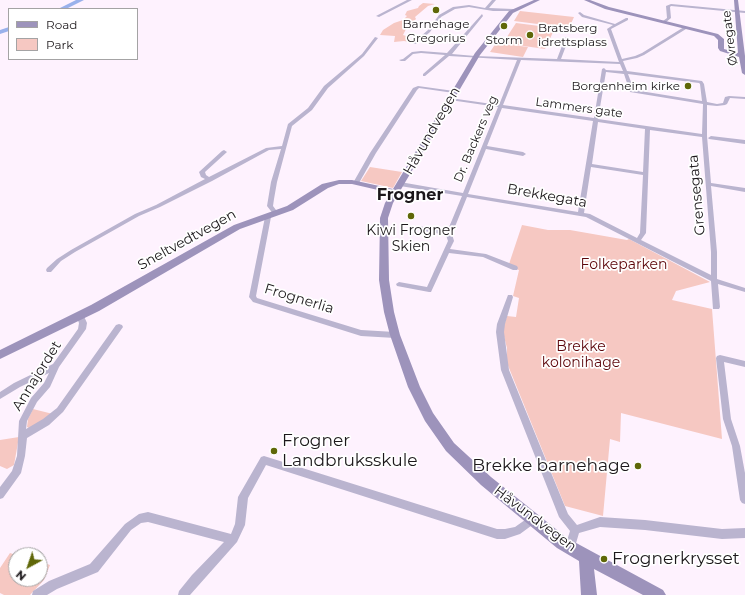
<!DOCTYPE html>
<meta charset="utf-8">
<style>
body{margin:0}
#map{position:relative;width:745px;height:595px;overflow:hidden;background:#fef2fe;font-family:Montserrat,sans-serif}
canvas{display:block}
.legend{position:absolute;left:8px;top:8px;width:130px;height:52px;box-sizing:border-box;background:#fff;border:1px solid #a4a3a4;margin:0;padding:5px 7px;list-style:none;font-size:12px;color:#1c181b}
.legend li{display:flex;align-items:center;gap:8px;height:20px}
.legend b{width:20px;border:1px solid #a4a3a4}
.north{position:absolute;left:8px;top:547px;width:40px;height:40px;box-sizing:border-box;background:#fff;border:1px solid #a4a3a4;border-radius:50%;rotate:220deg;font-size:11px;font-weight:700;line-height:16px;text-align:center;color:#1c181b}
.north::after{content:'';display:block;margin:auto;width:14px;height:18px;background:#5f6708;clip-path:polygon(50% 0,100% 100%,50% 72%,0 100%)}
</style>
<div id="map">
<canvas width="745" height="595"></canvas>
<ul class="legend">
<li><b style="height:5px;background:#9d93bb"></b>Road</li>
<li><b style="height:11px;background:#f6c8c2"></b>Park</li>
</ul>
<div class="north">N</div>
</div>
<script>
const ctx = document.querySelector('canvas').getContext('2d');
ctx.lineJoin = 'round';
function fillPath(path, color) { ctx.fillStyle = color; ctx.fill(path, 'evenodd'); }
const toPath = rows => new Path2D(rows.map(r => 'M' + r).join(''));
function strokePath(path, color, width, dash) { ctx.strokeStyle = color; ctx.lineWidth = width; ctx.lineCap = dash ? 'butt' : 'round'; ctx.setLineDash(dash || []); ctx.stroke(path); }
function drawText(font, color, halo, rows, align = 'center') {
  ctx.font = font + ' Montserrat,sans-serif'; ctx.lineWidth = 3.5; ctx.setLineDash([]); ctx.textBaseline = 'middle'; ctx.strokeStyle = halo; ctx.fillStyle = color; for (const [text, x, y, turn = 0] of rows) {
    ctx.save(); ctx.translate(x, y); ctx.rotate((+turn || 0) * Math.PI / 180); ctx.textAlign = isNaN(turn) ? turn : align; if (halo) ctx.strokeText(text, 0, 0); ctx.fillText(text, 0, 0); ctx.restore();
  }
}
const green = toPath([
 [423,3,435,4,428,6,415,17,416,19,411,24,402,28,406,29,403,35,409,37,408,39,415,40,414,43,404,41,394,42,395,36,380,35,383,30,394,23,403,20,407,16,405,15,407,11,418,8,419,6],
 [520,11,574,17,569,28,514,21],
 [516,23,555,28,545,49,503,43],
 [496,43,528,47,523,57,490,52],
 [370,167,402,172,393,188,361,181],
 [522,225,548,230,570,230,627,240,629,239,710,282,676,291,672,300,712,309,722,439,621,413,620,442,610,439,603,516,565,506,507,363,507,348,503,333,504,326,507,316,516,317,519,298,513,296,519,270,508,267],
 [33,409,53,414,31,429,27,427,28,419],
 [19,437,14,465,7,469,0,466,0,440],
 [10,553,16,555,16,579,40,579,40,562,50,565,44,580,30,595,4,595,0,593,0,568]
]);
const river = toPath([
 [76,0,84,0,66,9,58,9,76,0],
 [9,27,9,31,0,34,0,30,9,27]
]);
const street = toPath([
 [407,0,412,0,379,17,376,16,407,0],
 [492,0,496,0,489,8,513,9,515,10,513,11,493,11,469,7,455,9,441,17,430,32,416,44,413,43,428,30,439,15,453,7,469,5,485,8,492,0],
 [671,4,745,11,745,13,671,6,670,7,671,18,665,23,663,23,663,21,667,18,666,6,671,4],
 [580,12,584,15,615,24,626,18,628,18,628,20,611,29,622,59,635,56,642,53,684,27,686,27,686,29,644,55,637,58,623,61,627,71,702,81,704,84,707,102,717,104,723,103,725,97,729,96,745,97,745,99,730,98,727,104,725,105,717,106,707,105,707,136,711,183,745,188,745,192,711,186,717,252,717,279,745,288,745,292,718,284,720,307,719,309,713,309,711,281,586,217,467,197,452,234,454,241,450,249,486,254,517,266,518,268,517,270,513,270,483,257,449,253,431,292,429,292,397,286,396,284,399,282,427,287,448,241,446,235,419,230,416,228,419,226,447,232,462,196,400,186,397,184,400,182,463,193,498,107,450,100,448,99,450,98,499,105,517,60,449,56,425,76,423,76,423,74,445,55,421,53,413,54,405,61,401,61,399,60,403,59,412,52,421,51,447,53,482,14,483,16,452,54,475,56,557,59,565,38,567,37,569,38,561,59,619,62,607,29,613,25,582,17,578,13,580,12],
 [521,60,620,64,623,71,606,70,604,68,602,69,594,118,503,105,521,60],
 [606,72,624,74,630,92,703,104,702,134,598,119,606,72],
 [628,74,699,83,700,84,702,101,634,90,628,74],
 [502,108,593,121,578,212,468,194,486,149,523,156,526,154,523,152,487,146,502,108],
 [598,122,645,129,643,172,592,164,598,122],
 [650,130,702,137,711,252,711,275,641,240,646,233,650,130],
 [591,167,643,175,640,233,637,238,590,214,584,213,591,167],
 [375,37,378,38,364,56,328,88,312,110,292,126,277,182,274,199,273,206,279,214,278,215,274,215,267,206,271,182,281,149,269,150,212,181,160,207,139,216,75,252,61,261,51,272,47,272,46,270,47,268,57,259,71,250,135,214,156,205,205,179,201,177,199,172,222,151,224,150,227,152,205,172,206,175,209,177,266,148,282,146,288,124,308,108,324,86,362,54,375,37],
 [418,86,454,91,456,92,454,93,419,88,417,90,376,153,359,183,358,184,354,184,353,183,370,153,413,88,418,86],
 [711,136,745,140,745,144,709,139,708,138,711,136],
 [268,215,271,217,256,296,257,298,361,330,395,332,398,333,399,335,398,337,395,338,361,336,253,302,249,297,265,217,268,215],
 [508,295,512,295,513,297,505,324,504,332,509,370,568,514,577,525,600,517,645,520,722,529,745,528,745,538,722,539,645,530,600,527,579,533,574,550,570,552,566,550,565,547,570,531,559,517,501,370,496,332,497,324,508,295],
 [80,313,83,314,87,323,86,329,59,367,50,387,37,402,27,421,26,429,43,419,57,408,116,325,119,324,122,325,123,327,63,412,49,425,27,438,25,456,21,473,3,498,0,499,0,487,12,471,17,456,19,421,31,398,44,383,49,373,20,387,0,399,0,392,14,383,53,364,78,329,79,323,76,316,80,313],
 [720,355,745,361,745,367,724,362,731,419,740,446,745,473,745,504,742,503,740,500,732,446,723,419,716,358,717,356,720,355],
 [264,456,497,529,505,529,515,527,532,515,535,517,537,520,535,523,520,534,505,539,497,539,266,465,248,498,245,525,237,542,190,595,178,595,179,591,192,575,224,542,148,522,141,523,131,530,98,572,57,589,47,595,32,595,33,591,49,581,90,564,125,524,139,514,148,512,231,534,235,524,238,497,261,457,264,456]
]);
const secondary = toPath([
 [534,0,540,0,513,13,480,55,393,203,388,218,389,280,394,312,400,335,420,387,433,413,454,443,491,477,567,538,663,590,666,595,643,595,594,569,597,595,581,595,579,561,557,548,481,485,446,451,425,421,408,387,390,335,384,312,379,280,380,218,385,203,391,193,352,184,339,184,328,188,293,210,240,229,99,311,0,359,0,350,91,305,234,225,287,206,322,184,339,180,352,180,393,189,475,53,509,11,534,0],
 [584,0,590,0,609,7,718,34,724,39,724,49,738,53,734,0,738,0,745,56,745,75,742,73,739,57,720,51,718,48,718,40,714,36,605,9,584,0]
]);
const markers = [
 [436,10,4,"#5f6708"],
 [504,26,4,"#5f6708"],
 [530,35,4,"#5f6708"],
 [688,86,4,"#5f6708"],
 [411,216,4,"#5f6708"],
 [274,451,4,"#5f6708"],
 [638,466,4,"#5f6708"],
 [604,559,4,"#5f6708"]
];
const farPoinames = [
 ["Barnehage",436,24],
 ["Gregorius",436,38],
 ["Bratsberg",538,28,"left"],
 ["idrettsplass",538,42,"left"],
 ["Storm",504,40],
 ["Borgenheim kirke",680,86,"right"]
];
const farStreetnames = [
 ["Øvregate",730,38,-97],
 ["Lammers gate",579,108,8],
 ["Dr. Backers veg",476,139,-67]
];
const streetNames = [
 ["Håvundvegen",432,131,-60],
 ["Grensegata",697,195,-95],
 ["Brekkegata",547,196,10],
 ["Sneltvedtvegen",187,240,-29],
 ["Frognerlia",299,299,17],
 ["Annajordet",37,376,-58],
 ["Håvundvegen",535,519,37]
];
const poiNames = [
 ["Kiwi Frogner",411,231],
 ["Skien",411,247]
];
const parkNames = [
 ["Folkeparken",624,265],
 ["Brekke",581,347],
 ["kolonihage",581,363]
];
const quarterNames = [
 ["Frogner",410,195]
];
const nearPoinames = [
 ["Frogner",282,441],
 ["Landbruksskule",282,461],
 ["Brekke barnehage",630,466,"right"],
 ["Frognerkrysset",612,559]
];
fillPath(green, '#f6c8c2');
fillPath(river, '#99b1eb');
fillPath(street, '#bab4cf');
fillPath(secondary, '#9d93bb');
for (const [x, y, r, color] of markers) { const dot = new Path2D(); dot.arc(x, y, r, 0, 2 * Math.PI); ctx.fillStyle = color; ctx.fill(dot); strokePath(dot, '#fff', 1.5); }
drawText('12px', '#1c181b', '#fff', farPoinames);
drawText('12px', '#1c181b', '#fff', farStreetnames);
drawText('14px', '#1c181b', '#fff', streetNames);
drawText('14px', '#1c181b', '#fff', poiNames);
drawText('14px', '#5c050a', '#fff', parkNames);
drawText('bold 16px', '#1c181b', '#fff', quarterNames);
drawText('17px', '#1c181b', '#fff', nearPoinames, 'left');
</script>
